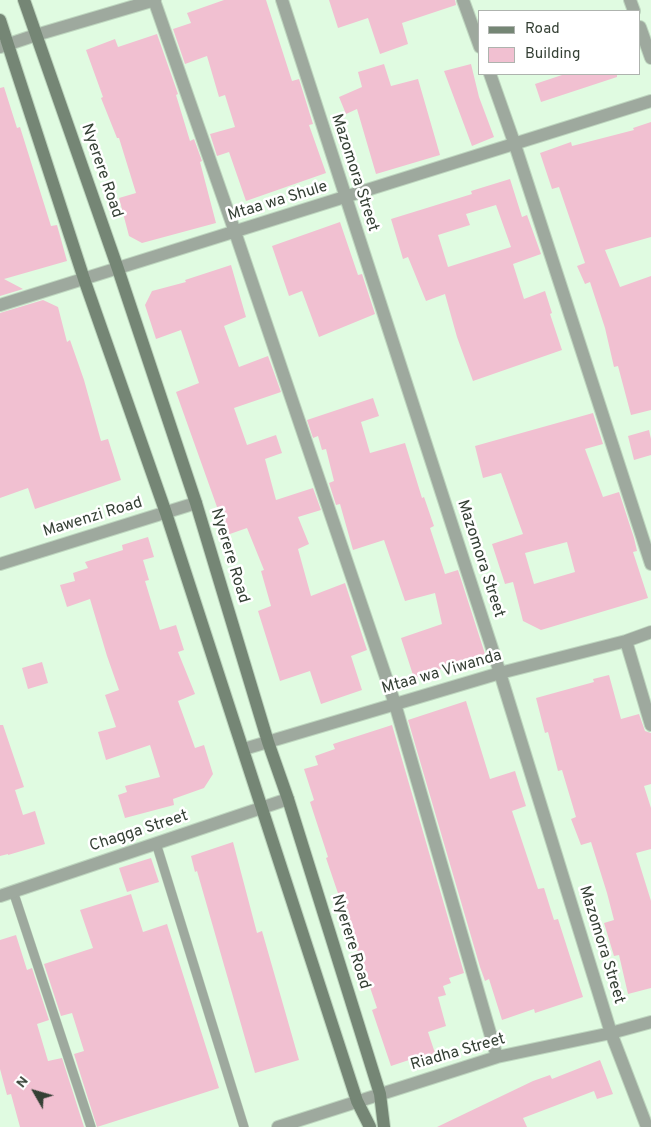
<!DOCTYPE html>
<style>
body{margin:0}
#map{position:relative;width:651px;height:1127px;overflow:hidden;background:#e0fbe1;font-family:Overpass,sans-serif}
canvas{display:block}
.legend{position:absolute;left:478px;top:10px;width:162px;height:65px;box-sizing:border-box;background:#fff;border:1px solid #aeb3ae;margin:0;padding:6px 9px;list-style:none;font-size:15px;color:#354035}
.legend li{display:flex;align-items:center;gap:10px;height:25px}
.legend b{width:25px;border:1px solid #aeb3ae}
.north{position:absolute;left:10px;top:1067px;width:50px;height:50px;-webkit-text-stroke:4px #fff;paint-order:stroke;rotate:308deg;font-size:14px;font-weight:700;line-height:20px;text-align:center;color:#354035}
.north::after{content:'';display:block;margin:auto;width:18px;height:22px;background:#354035;clip-path:polygon(50% 0,100% 100%,50% 72%,0 100%)}
</style>
<div id="map">
<canvas width="651" height="1127"></canvas>
<ul class="legend">
<li><b style="height:6px;background:#758675"></b>Road</li>
<li><b style="height:14px;background:#f1c0d1"></b>Building</li>
</ul>
<div class="north">N</div>
</div>
<script>
const ctx = document.querySelector('canvas').getContext('2d');
ctx.lineJoin = 'round';
function fillPath(path, color) { ctx.fillStyle = color; ctx.fill(path, 'evenodd'); }
const toPath = rows => new Path2D(rows.map(r => 'M' + r).join(''));
function strokePath(path, color, width, dash) { ctx.strokeStyle = color; ctx.lineWidth = width; ctx.lineCap = dash ? 'butt' : 'round'; ctx.setLineDash(dash || []); ctx.stroke(path); }
function drawText(font, color, halo, rows, align = 'center') {
  ctx.font = font + ' Overpass,sans-serif'; ctx.lineWidth = 5; ctx.setLineDash([]); ctx.textBaseline = 'middle'; ctx.strokeStyle = halo; ctx.fillStyle = color; for (const [text, x, y, turn = 0] of rows) {
    ctx.save(); ctx.translate(x, y); ctx.rotate((+turn || 0) * Math.PI / 180); ctx.textAlign = isNaN(turn) ? turn : align; if (halo) ctx.strokeText(text, 0, 0); ctx.fillText(text, 0, 0); ctx.restore();
  }
}
const building = toPath([
 [224,0,266,0,292,81,299,79,313,124,309,125,326,173,246,201,229,152,217,156,210,134,235,127,225,95,219,97,207,56,185,64,173,29,191,23,187,13],
 [329,0,455,0,456,5,402,23,408,44,380,54,368,18,338,28],
 [157,34,178,94,176,95,190,141,194,139,202,161,200,162,216,223,142,243,129,236,119,198,136,193,119,138,117,138,101,98,103,97,86,50,115,39,118,47],
 [384,64,391,86,418,79,440,155,376,174,357,109,346,114,339,97,362,87,358,72],
 [471,64,479,97,494,137,472,146,444,71],
 [565,74,617,74,617,77,541,102,535,84],
 [4,87,17,128,20,127,51,226,57,225,67,261,4,279,23,289,0,296,0,88],
 [651,122,651,237,605,250,620,287,651,276,651,410,631,415,618,366,614,367,605,328,590,282,585,284,577,266,585,263,559,187,552,189,540,153,571,142,572,146,634,130,633,128],
 [510,179,522,217,527,215,541,254,513,264,524,299,545,291,552,313,550,314,562,350,473,381,457,337,445,294,426,301,408,257,403,259,391,219,472,194,471,191],
 [496,205,511,247,448,267,438,235,470,225,466,214],
 [340,222,358,275,362,274,375,314,319,337,302,291,289,296,272,246],
 [231,265,246,317,224,326,239,367,268,356,281,392,234,408,247,445,276,435,282,453,265,459,276,500,313,488,321,510,298,517,309,544,298,549,311,596,345,583,367,650,351,656,362,690,321,704,310,671,280,681,258,611,271,606,261,571,264,570,247,528,227,535,176,392,199,383,181,330,156,339,145,305,152,291,186,282,185,280],
 [43,300,58,307,67,342,70,340,84,380,101,441,108,439,121,480,35,509,28,488,0,498,0,313],
 [373,398,379,416,361,422,370,453,405,443,422,498,424,497,434,526,430,528,445,574,458,570,485,654,414,678,401,638,442,624,435,593,405,601,384,540,353,550,340,504,336,505,329,483,334,481,326,449,322,450,318,436,313,438,307,420],
 [593,413,603,444,585,449,603,497,619,492,634,538,637,551,633,552,648,598,541,630,523,621,513,582,505,584,492,544,523,534,501,473,483,478,475,446],
 [567,542,575,572,534,584,525,553],
 [649,430,651,439,651,455,634,460,628,436],
 [148,537,154,557,143,560,149,580,145,581,160,630,176,625,184,650,178,652,195,694,178,701,195,748,204,745,213,774,204,788,173,799,174,805,125,818,118,795,127,792,125,786,160,777,150,745,106,760,98,732,116,727,105,695,119,690,107,656,90,599,67,607,60,585,75,581,73,573,88,568,85,562,123,550,122,545],
 [42,662,48,683,28,689,22,668],
 [609,675,621,719,639,714,645,731,651,733,651,784,644,786,651,808,651,849,636,853,651,901,651,988,628,994,619,955,614,956,604,923,614,920,607,893,591,842,581,845,571,819,576,817,562,770,558,771,548,732,545,733,536,698,594,682,593,679],
 [466,701,490,779,515,771,526,806,512,811,538,889,544,888,554,920,558,919,583,997,535,1013,534,1009,502,1020,489,979,485,981,480,967,408,720],
 [0,725,3,725,24,787,15,790,23,815,35,811,45,844,8,855,8,854,0,856],
 [392,725,464,973,449,978,451,983,443,986,446,995,438,997,446,1026,428,1032,436,1056,419,1061,418,1057,391,1066,372,1010,377,1008,326,858,328,857,310,802,314,800,304,769,318,765,315,756,335,749,333,744],
 [233,842,257,933,262,931,299,1060,255,1073,197,871,195,872,191,856],
 [151,858,159,882,127,892,119,868],
 [131,894,143,932,167,924,219,1088,97,1127,74,1054,84,1051,72,1013,61,1016,44,964,93,948,80,910],
 [16,935,27,970,32,968,49,1020,37,1024,48,1061,62,1058,84,1127,20,1127,11,1094,7,1095,0,1069,0,940],
 [600,1060,613,1094,597,1099,594,1091,523,1118,527,1127,437,1127,533,1081,550,1075,552,1079]
]);
const service = toPath([
 [156,843,244,1127],
 [13,891,91,1127]
]);
const minor = toPath([
 [154,0,235,232,395,704,497,1057],
 [282,0,500,673,611,1033,647,1127],
 [463,0,480,47],
 [630,0,634,11],
 [640,27,651,58],
 [0,47,36,35,155,0],
 [490,74,515,145,651,564],
 [0,305,651,101],
 [0,564,196,503],
 [626,641,651,725],
 [244,749,500,673,626,641,651,632],
 [0,896,288,799],
 [278,1127,497,1057,611,1033,651,1022]
]);
const secondary = toPath([
 [24,0,118,269,196,503,268,742,288,799,380,1094,384,1127],
 [0,20,84,279,166,513,357,1101,370,1127]
]);
const streetNames = [
 ["Nyerere Road",101,171,71],
 ["Mazomora Street",354,173,72],
 ["Mtaa wa Shule",278,202,-17],
 ["Mawenzi Road",93,518,-17],
 ["Nyerere Road",229,556,73],
 ["Mazomora Street",480,559,72],
 ["Mtaa wa Viwanda",442,673,-16],
 ["Chagga Street",139,832,-18],
 ["Nyerere Road",350,942,73],
 ["Mazomora Street",601,945,73],
 ["Riadha Street",458,1053,-16]
];
fillPath(building, '#f1c0d1');
strokePath(service, '#bed6bf', 10);
strokePath(minor, '#bed6bf', 14);
strokePath(secondary, '#bed6bf', 14);
strokePath(service, '#9ea99e', 9);
strokePath(minor, '#9ea99e', 12);
strokePath(secondary, '#758675', 12);
drawText('16px', '#354035', '#fff', streetNames);
</script>
